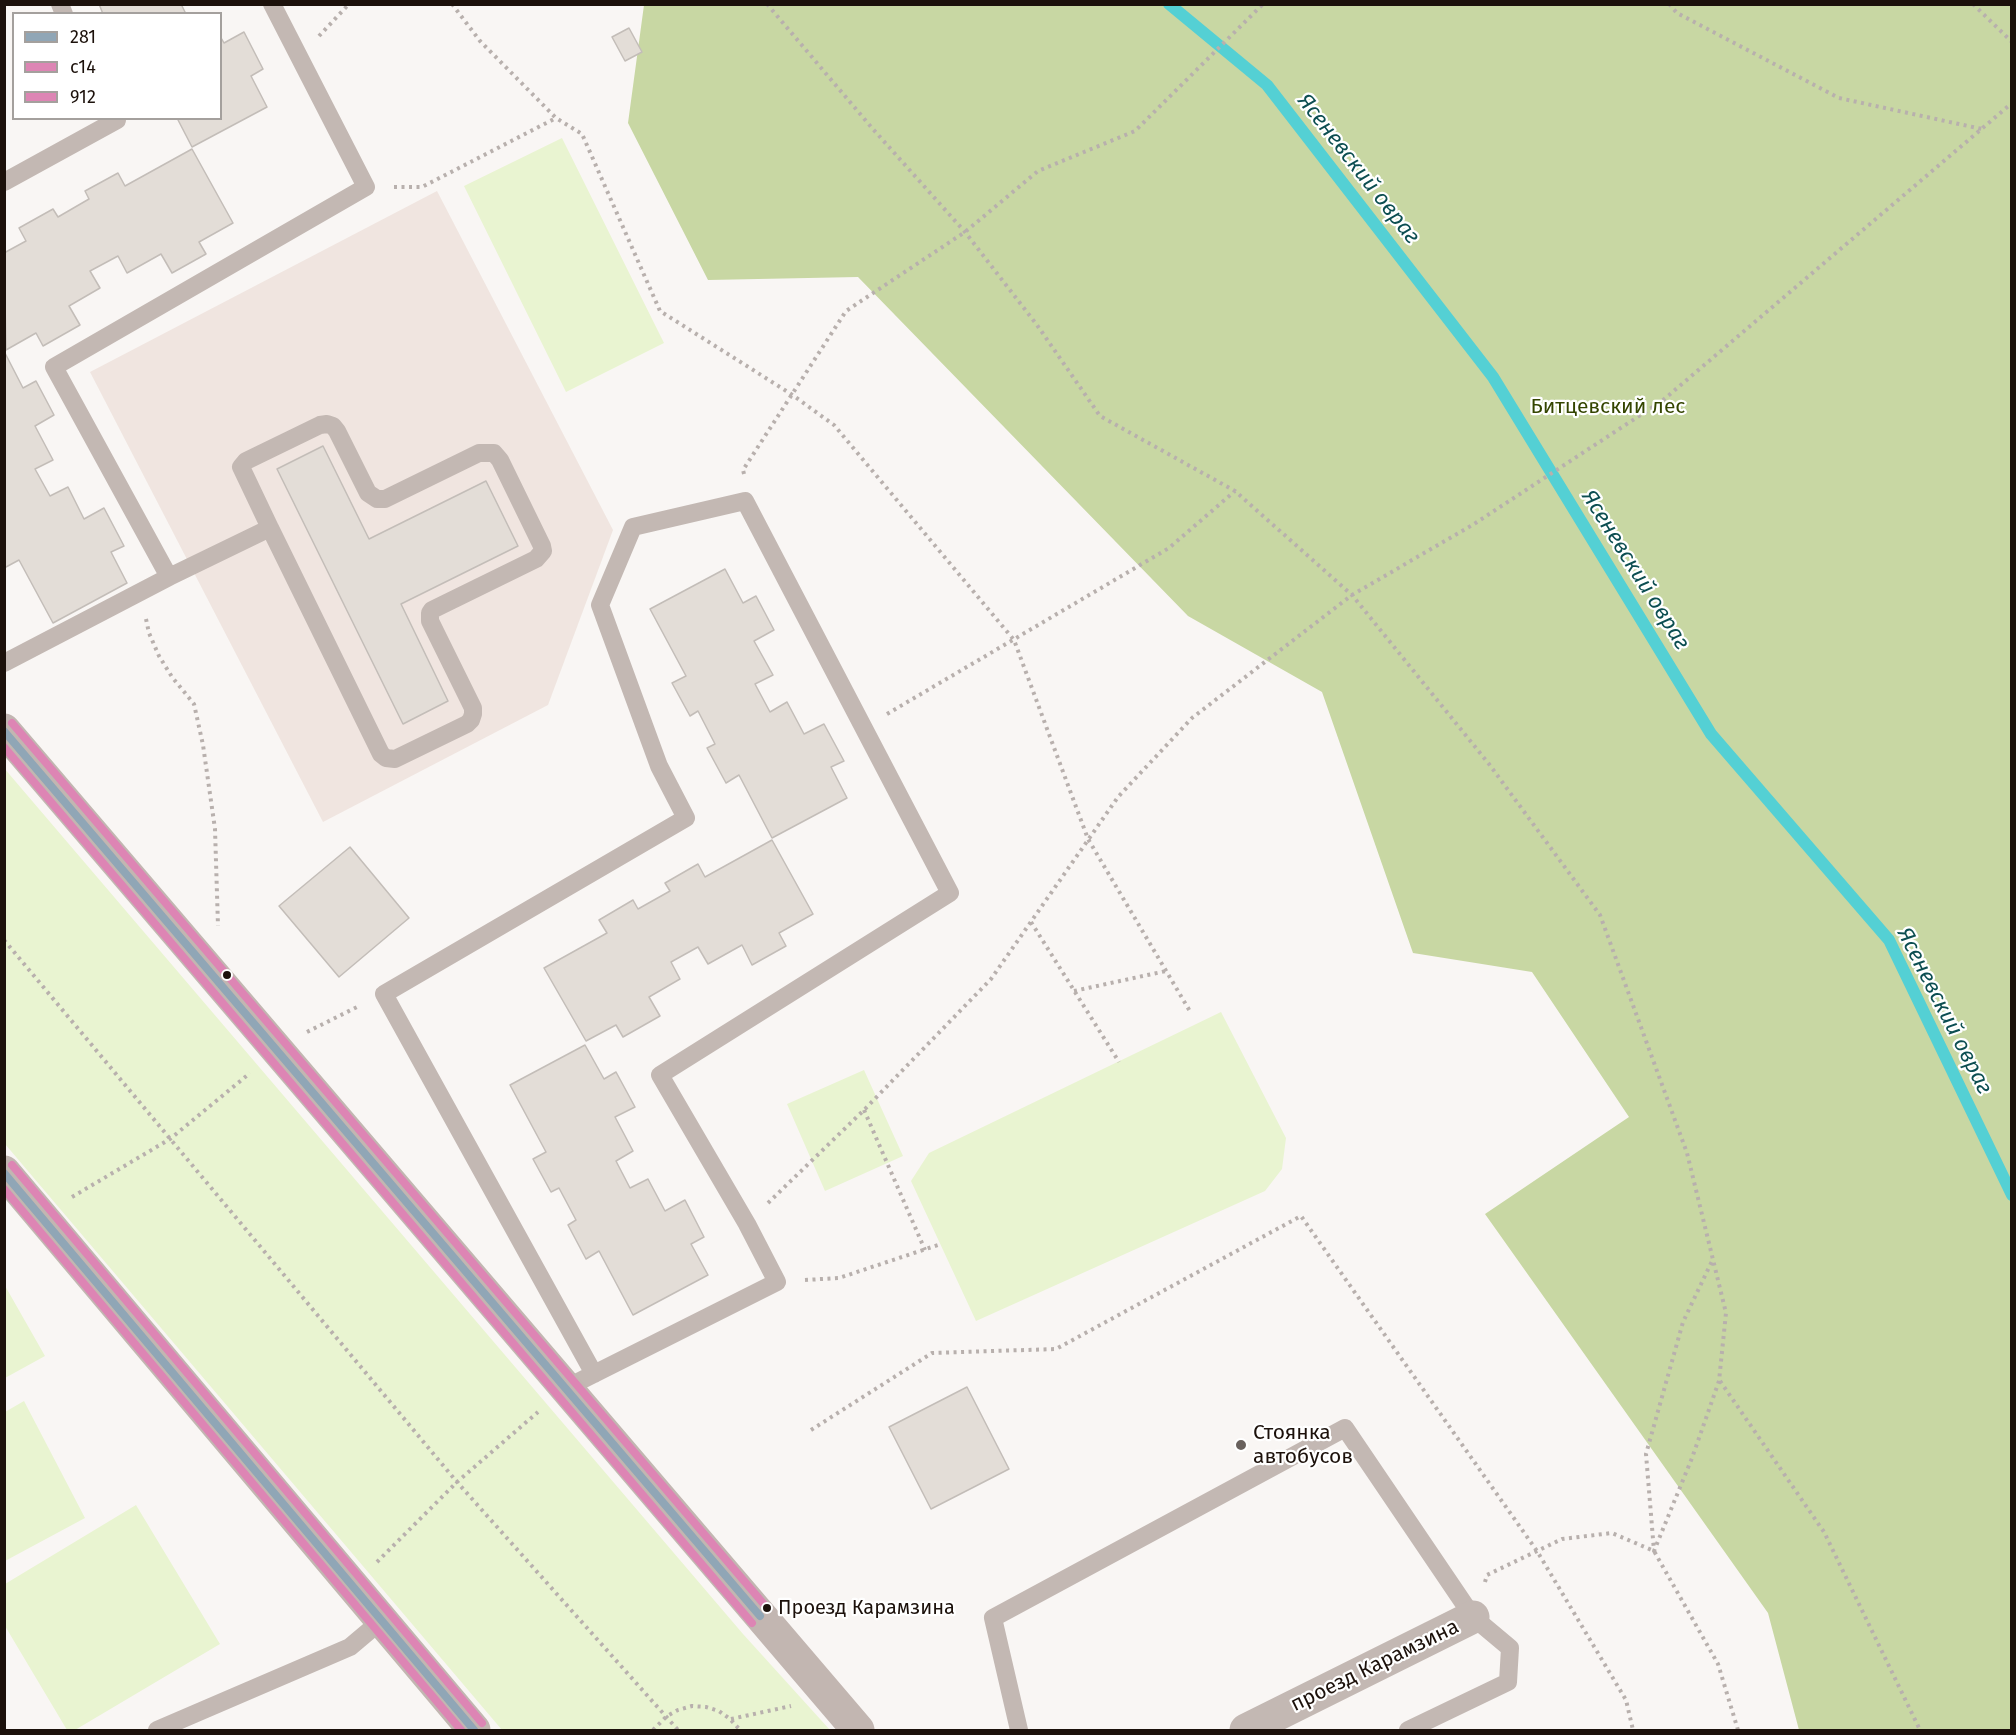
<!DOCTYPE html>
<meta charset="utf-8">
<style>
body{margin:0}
#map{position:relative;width:2016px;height:1735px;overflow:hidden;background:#f9f6f4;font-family:"Fira Sans",sans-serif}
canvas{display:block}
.frame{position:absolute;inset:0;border:6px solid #1c110b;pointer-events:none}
.legend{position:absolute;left:12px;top:12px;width:210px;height:108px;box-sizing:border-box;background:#fff;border:2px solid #a4a09d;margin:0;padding:8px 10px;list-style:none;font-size:18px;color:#1c110b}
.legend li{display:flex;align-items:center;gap:12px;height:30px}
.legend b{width:30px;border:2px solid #a4a09d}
</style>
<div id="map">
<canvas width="2016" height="1735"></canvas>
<div class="frame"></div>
<ul class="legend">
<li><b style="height:8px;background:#90a6b6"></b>281</li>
<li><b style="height:8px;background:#dd85b4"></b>с14</li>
<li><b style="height:8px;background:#dd85b4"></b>912</li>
</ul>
</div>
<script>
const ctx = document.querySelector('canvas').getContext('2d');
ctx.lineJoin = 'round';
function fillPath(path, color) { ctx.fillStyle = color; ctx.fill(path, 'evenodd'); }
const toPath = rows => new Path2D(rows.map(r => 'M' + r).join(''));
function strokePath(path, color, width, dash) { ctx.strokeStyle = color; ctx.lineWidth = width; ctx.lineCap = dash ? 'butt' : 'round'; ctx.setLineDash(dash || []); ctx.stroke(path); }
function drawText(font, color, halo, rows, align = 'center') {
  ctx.font = font + ' "Fira Sans",sans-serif'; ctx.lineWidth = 4.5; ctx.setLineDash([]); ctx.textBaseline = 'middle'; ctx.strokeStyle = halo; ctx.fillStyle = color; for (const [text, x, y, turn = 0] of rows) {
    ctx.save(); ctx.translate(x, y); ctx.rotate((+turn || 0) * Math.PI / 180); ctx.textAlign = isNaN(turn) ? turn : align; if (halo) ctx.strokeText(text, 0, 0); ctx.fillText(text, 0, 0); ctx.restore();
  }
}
const built = toPath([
 [437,191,613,530,548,705,323,822,90,372]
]);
const green = toPath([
 [562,138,664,343,566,392,464,186],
 [4,768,743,1634,830,1730,502,1730,5,1144],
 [1221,1012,1286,1138,1282,1169,1265,1191,976,1321,911,1181,929,1153],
 [864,1070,903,1156,825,1191,787,1104],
 [4,1284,45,1356,5,1378,4,1378],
 [24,1401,85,1518,5,1561,5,1412],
 [136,1505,220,1644,75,1730,67,1730,5,1626,5,1584]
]);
const forest = toPath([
 [644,5,2011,5,2011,1730,1799,1730,1768,1613,1485,1214,1629,1117,1532,972,1413,953,1322,692,1188,616,858,277,708,280,628,123]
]);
const stream = toPath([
 [1169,4,1267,85,1493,377,1711,734,1889,940,2012,1195]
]);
const building = toPath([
 [99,4,181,4,186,14,103,14,99,4],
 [629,28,642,52,625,61,612,37,629,28],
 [244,32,263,69,251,76,267,107,192,147,177,118,220,118,220,36,224,43,244,32],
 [192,149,233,223,199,242,206,254,172,273,161,254,127,273,118,256,90,271,100,288,69,306,80,325,43,346,36,333,6,350,4,253,26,241,19,228,53,209,58,217,89,199,85,191,118,173,125,186,192,149],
 [5,353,23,388,36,381,54,415,35,426,53,460,35,469,50,496,68,487,84,519,104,508,124,546,111,552,127,583,53,623,19,560,6,567,4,565,5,353],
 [323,446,369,539,486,481,518,546,401,604,448,701,403,724,277,469,323,446],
 [725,569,743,603,756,596,774,630,754,641,773,675,755,684,770,712,787,702,804,734,824,724,844,761,831,767,847,798,772,838,739,775,726,783,707,748,715,744,698,711,690,716,672,683,686,676,650,609,725,569],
 [772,840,813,914,779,933,786,946,752,965,742,945,708,964,698,947,671,962,680,979,649,997,660,1016,623,1037,616,1025,586,1041,544,968,607,933,599,920,633,900,638,909,670,891,665,883,698,864,705,877,772,840],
 [350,847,409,918,339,977,279,906,350,847],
 [585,1045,604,1079,616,1072,635,1107,615,1117,633,1151,616,1161,630,1188,648,1179,665,1211,685,1200,704,1237,691,1244,708,1275,633,1315,599,1251,586,1259,568,1225,576,1220,559,1188,551,1192,533,1159,546,1152,510,1085,585,1045],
 [967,1387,1009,1469,931,1509,889,1427,967,1387]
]);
const path = toPath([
 [452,4,480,41,556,118,582,134,660,311,791,394,834,425,1014,640,1088,839,1191,1013],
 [767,4,872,128,965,232,1037,325,1100,416,1235,491,1352,595,1489,764,1600,915,1687,1153,1726,1313,1719,1381,1692,1458,1654,1551,1646,1454,1683,1322,1713,1259],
 [1669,4,1677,13,1839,98,1982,129],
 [1973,4,2012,42],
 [319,36,349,4],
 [394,187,422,187,556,118],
 [744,474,743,470,846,311,965,232,1038,171,1135,131,1263,4],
 [146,619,149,633,159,656,172,677,194,704,203,745,215,829,218,926],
 [887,714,1169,548,1235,491],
 [1031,922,1119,1062],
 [4,940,457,1482,678,1730],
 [1074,991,1166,971],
 [307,1032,359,1006],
 [864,1110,925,1250],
 [72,1197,170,1139,250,1073],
 [768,1203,864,1110,991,979,1118,797,1192,718,1352,595,1474,524,1662,401,2012,103],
 [805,1280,839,1278,941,1244],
 [1720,1381,1824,1532,1920,1730],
 [811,1430,932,1353,1056,1349,1301,1216,1537,1551,1626,1700,1633,1730],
 [377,1562,457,1482,538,1412],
 [1485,1582,1487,1575,1562,1539,1612,1533,1654,1551,1718,1664,1738,1730],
 [731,1719,791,1706],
 [653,1730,667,1716,678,1710,692,1706,706,1707,719,1711,730,1719,740,1730]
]);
const lane = toPath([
 [60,4,64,14],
 [4,182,117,120,117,118],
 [169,577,54,367,366,187,272,4],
 [4,663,169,577,270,528,381,754,386,758,395,759,467,724,471,720,473,714,473,708,430,621,430,613,432,610,536,559,543,551,542,546,500,460,494,453,479,453,385,499,377,499,368,493,337,431,333,426,327,424,320,425,246,461,241,467,270,528],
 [566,1388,777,1282,747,1224,660,1075,950,893,745,501,633,527,600,605,659,766,686,818,384,994,594,1374],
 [157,1730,350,1647,382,1620],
 [1019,1730,993,1618,1345,1428,1473,1617,1510,1648,1508,1682,1408,1730]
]);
const street = toPath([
 [1246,1730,1473,1617]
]);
const secondary = toPath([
 [4,730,858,1730],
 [4,1172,474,1730]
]);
const bus1 = toPath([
 [4,731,760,1616],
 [4,1173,474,1730]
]);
const bus2 = toPath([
 [4,747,752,1623],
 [4,1189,461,1730]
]);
const bus3 = toPath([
 [12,723,768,1609],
 [12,1165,482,1723]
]);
const markers = [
 [227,975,5,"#1c110b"],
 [1241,1445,6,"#69615d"],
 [767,1608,5,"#1c110b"]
];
const busNames = [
 ["Проезд Карамзина",778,1608]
];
const parkNames = [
 ["Битцевский лес",1608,407]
];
const poiNames = [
 ["Стоянка",1253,1433],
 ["автобусов",1253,1457]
];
const streetNames = [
 ["проезд Карамзина",1375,1666,-26]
];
const waterNames = [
 ["Ясеневский овраг",1358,169,52],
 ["Ясеневский овраг",1635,570,58],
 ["Ясеневский овраг",1944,1011,63]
];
fillPath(built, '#f0e5e0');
fillPath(green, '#e9f4d1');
fillPath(forest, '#c8d7a3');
strokePath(stream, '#54d0d4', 12);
fillPath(building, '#e3ddd7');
strokePath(building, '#c3bdb8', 1.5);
strokePath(path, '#b8b0ad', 4, [3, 4.5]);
strokePath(lane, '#c3b8b3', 18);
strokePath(street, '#c3b8b3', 33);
strokePath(secondary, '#c2b6b1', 33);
strokePath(bus1, '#90a6b6', 8);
strokePath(bus2, '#dd85b4', 8);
strokePath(bus3, '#dd85b4', 8);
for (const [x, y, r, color] of markers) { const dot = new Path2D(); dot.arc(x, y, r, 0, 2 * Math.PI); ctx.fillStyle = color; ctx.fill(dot); strokePath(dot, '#fff', 2); }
drawText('20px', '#1c110b', '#fff', busNames, 'left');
drawText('21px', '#344500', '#fff', parkNames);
drawText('21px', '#1c110b', '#fff', poiNames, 'left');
drawText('21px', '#1c110b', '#fff', streetNames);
drawText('italic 22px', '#0c4e51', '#fff', waterNames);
</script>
